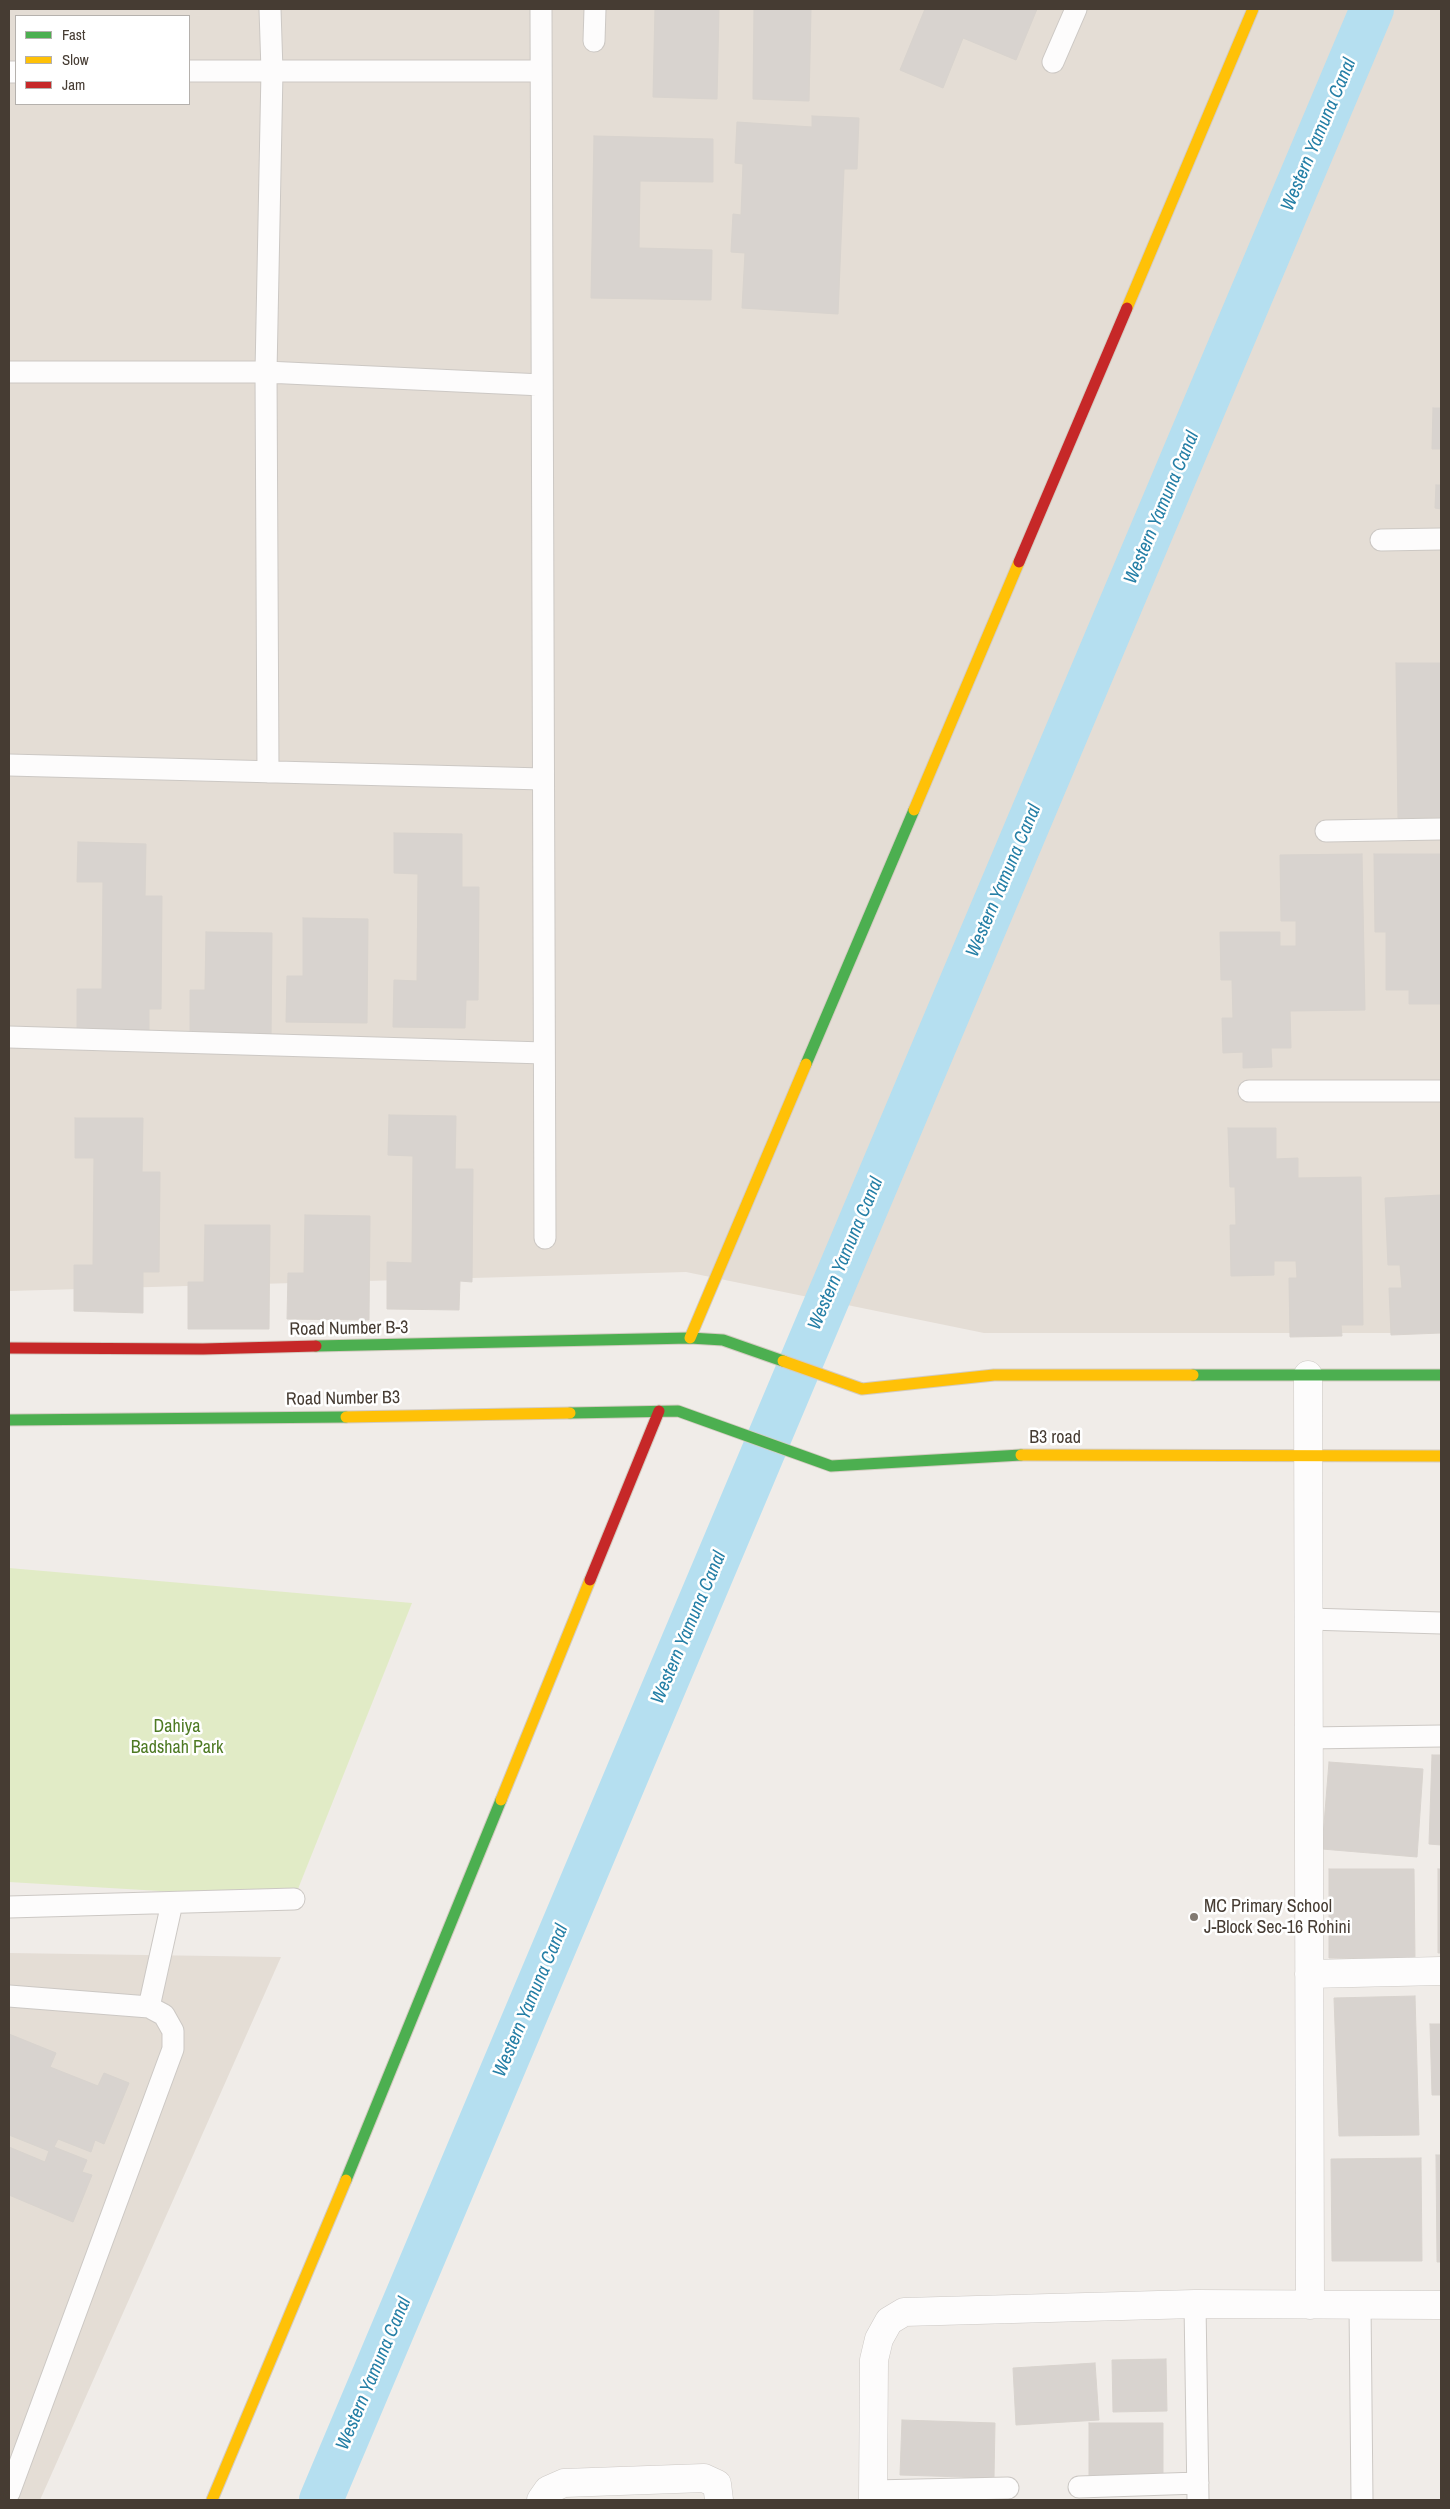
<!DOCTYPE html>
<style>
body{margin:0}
#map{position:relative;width:1450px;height:2509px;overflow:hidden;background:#f0ece8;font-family:"Archivo Narrow",sans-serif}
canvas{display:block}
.frame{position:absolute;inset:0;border:10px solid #463c33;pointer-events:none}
.legend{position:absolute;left:15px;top:15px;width:175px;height:90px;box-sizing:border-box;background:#fff;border:1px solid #b5b1ad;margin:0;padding:6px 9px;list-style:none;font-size:15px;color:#463c33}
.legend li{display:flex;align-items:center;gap:10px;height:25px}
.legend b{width:25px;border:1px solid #b5b1ad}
</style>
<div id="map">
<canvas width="1450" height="2509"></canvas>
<div class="frame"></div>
<ul class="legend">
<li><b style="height:6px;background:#4caf50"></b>Fast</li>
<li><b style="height:6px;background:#ffc107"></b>Slow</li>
<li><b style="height:6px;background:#c62828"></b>Jam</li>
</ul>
</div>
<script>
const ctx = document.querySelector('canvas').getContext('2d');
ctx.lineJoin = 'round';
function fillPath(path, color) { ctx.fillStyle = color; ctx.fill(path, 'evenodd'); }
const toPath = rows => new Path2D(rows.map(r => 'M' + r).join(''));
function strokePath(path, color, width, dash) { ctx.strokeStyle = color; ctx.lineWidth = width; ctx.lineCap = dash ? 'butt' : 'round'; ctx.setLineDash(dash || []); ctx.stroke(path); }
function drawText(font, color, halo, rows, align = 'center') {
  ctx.font = font + ' "Archivo Narrow",sans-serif'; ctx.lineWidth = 5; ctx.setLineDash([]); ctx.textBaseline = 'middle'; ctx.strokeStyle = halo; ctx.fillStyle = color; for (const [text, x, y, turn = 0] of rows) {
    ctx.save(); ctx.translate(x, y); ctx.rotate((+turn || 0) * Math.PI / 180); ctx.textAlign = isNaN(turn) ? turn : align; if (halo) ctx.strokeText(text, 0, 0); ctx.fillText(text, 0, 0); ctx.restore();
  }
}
const residential = toPath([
 [9,9,1441,9,1441,1333,984,1333,686,1272,9,1291],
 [16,16,189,16,189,104,16,104],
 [9,1953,281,1957,40,2500,9,2500]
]);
const green = toPath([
 [9,1568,412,1603,294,1899,9,1882]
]);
const canal = toPath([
 [321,2500,1372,9]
]);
const building = toPath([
 [655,9,719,9,717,99,653,97,655,9],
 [754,9,811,9,809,101,753,99,754,9],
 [925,9,1037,9,1016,60,963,38,943,88,900,70,925,9],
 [812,116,859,118,857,169,844,169,838,314,742,308,745,253,731,252,733,214,741,215,743,164,735,163,737,122,812,127,812,116],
 [594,136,713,139,713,182,640,181,639,248,712,250,711,300,591,298,594,136],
 [1433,408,1441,408,1441,449,1432,449,1433,408],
 [1436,485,1441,485,1441,509,1435,508,1436,485],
 [1396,663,1441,663,1441,817,1398,818,1396,663],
 [394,833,462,834,462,887,479,887,478,1000,466,1000,465,1028,393,1027,394,980,417,981,418,874,394,873,394,833],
 [78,842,146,844,145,896,162,896,161,1009,149,1009,149,1037,77,1036,77,989,102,989,103,882,77,882,78,842],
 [1362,854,1365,1010,1290,1011,1291,1048,1271,1048,1272,1067,1243,1068,1243,1052,1223,1053,1222,1018,1233,1018,1232,980,1221,980,1220,932,1280,932,1280,946,1296,946,1296,921,1281,921,1280,855,1362,854],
 [1374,854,1441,854,1441,1004,1409,1004,1409,990,1386,990,1386,932,1375,932,1374,854],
 [303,918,368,919,367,1023,286,1022,287,976,303,976,303,918],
 [206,932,272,933,271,1037,190,1036,190,990,205,990,206,932],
 [389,1115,456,1116,455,1169,473,1169,472,1282,460,1281,459,1310,387,1309,387,1262,412,1263,413,1156,388,1155,389,1115],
 [75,1118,143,1118,142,1172,160,1172,159,1272,143,1272,143,1313,74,1311,74,1265,93,1265,94,1158,75,1158,75,1118],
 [1228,1128,1276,1128,1276,1159,1298,1158,1298,1178,1361,1177,1363,1325,1341,1325,1342,1336,1290,1337,1289,1278,1297,1278,1296,1261,1274,1261,1274,1275,1231,1276,1230,1225,1236,1225,1235,1187,1230,1187,1228,1128],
 [1441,1195,1441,1333,1391,1335,1389,1288,1402,1288,1400,1265,1388,1265,1385,1198,1441,1195],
 [305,1215,370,1216,369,1320,287,1319,288,1273,304,1273,305,1215],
 [205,1225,270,1225,269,1329,188,1329,188,1282,204,1282,205,1225],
 [1432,1755,1441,1755,1441,1845,1429,1844,1432,1755],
 [1329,1762,1423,1769,1417,1857,1322,1849,1329,1762],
 [1329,1869,1414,1869,1415,1959,1329,1958,1329,1869],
 [1438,1869,1441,1869,1441,1953,1438,1953,1438,1869],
 [1415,1996,1419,2135,1339,2136,1334,1998,1415,1996],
 [1430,2024,1441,2024,1441,2095,1432,2095,1430,2024],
 [9,2034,56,2053,50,2067,98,2086,104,2073,129,2083,104,2144,95,2140,91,2152,58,2139,54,2147,87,2160,82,2172,92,2175,73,2222,9,2195,9,2147,45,2162,49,2151,9,2135,9,2034],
 [1436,2155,1441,2155,1441,2262,1437,2262,1436,2155],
 [1421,2158,1422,2261,1332,2261,1331,2159,1421,2158],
 [1166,2359,1167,2411,1113,2412,1112,2360,1166,2359],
 [1095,2363,1099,2420,1016,2425,1013,2368,1095,2363],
 [902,2420,995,2423,994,2478,900,2475,902,2420],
 [1089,2423,1163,2423,1163,2480,1089,2481,1089,2423]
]);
const lane = toPath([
 [541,9,545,1238],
 [594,41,595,9],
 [1053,62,1076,9],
 [189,71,541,71],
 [9,72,16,72],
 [9,372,266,372,542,385],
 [1381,540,1441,539],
 [9,765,543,779],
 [268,772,266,372,272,71,270,9],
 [1326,831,1441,829],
 [9,1037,544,1053],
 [1249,1091,1441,1091],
 [1309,1619,1441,1623],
 [1309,1738,1441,1736],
 [9,1907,294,1899],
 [9,1996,149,2007,164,2015,173,2031,173,2049,9,2493],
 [149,2007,172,1903],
 [1195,2304,1198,2500],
 [1360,2305,1362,2500],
 [1079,2487,1198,2483],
 [873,2491,1008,2488]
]);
const street = toPath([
 [1308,1375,1310,2305],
 [1309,1974,1441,1971],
 [541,2500,548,2490,564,2483,704,2478,717,2484,719,2500],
 [873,2500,874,2360,879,2339,889,2321,904,2312,1195,2304,1441,2305]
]);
const fast = toPath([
 [806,1064,914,810],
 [316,1346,690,1338,723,1340,783,1361],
 [1193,1375,1441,1375],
 [570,1413,678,1411,831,1466,1021,1455],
 [9,1420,346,1417],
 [346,2180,501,1800]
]);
const slow = toPath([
 [1127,308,1253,9],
 [914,810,1019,562],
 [690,1338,806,1064],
 [783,1361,862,1389,994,1375,1193,1375],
 [346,1417,570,1413],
 [1021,1455,1441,1456],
 [501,1800,590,1580],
 [212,2500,346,2180]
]);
const jam = toPath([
 [1019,562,1127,308],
 [9,1348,203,1349,316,1346],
 [590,1580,659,1411]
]);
const markers = [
 [1194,1917,5,"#827a72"]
];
const streetNames = [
 ["Road Number B-3",349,1329,-1],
 ["Road Number B3",343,1399,-1],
 ["B3 road",1055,1438]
];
const parkNames = [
 ["Dahiya",177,1727],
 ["Badshah Park",177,1748]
];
const poiNames = [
 ["MC Primary School",1204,1907],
 ["J-Block Sec-16 Rohini",1204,1928]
];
const waterNames = [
 ["Western Yamuna Canal",1319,135,-67],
 ["Western Yamuna Canal",1162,508,-67],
 ["Western Yamuna Canal",1004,881,-67],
 ["Western Yamuna Canal",846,1254,-67],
 ["Western Yamuna Canal",689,1628,-67],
 ["Western Yamuna Canal",531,2001,-67],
 ["Western Yamuna Canal",374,2374,-67]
];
fillPath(residential, '#e4ddd5');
fillPath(green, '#e1ebc6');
strokePath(canal, '#b5dff0', 44);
fillPath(building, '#d8d3cf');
strokePath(building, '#d8d3ce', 1);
strokePath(lane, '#ccc8c4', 23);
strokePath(street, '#ccc8c4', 29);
strokePath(fast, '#d3cbc1', 13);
strokePath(slow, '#d3cbc1', 13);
strokePath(jam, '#d3cbc1', 13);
strokePath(lane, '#fdfcfc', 21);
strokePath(street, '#fdfcfc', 28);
strokePath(fast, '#4caf50', 11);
strokePath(slow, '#ffc107', 11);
strokePath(jam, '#c62828', 11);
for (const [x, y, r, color] of markers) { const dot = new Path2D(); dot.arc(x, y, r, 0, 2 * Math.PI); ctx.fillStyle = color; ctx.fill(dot); strokePath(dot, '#fff', 2); }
drawText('18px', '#463c33', '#fff', streetNames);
drawText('18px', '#4e7a24', '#fff', parkNames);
drawText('18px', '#463c33', '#fff', poiNames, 'left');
drawText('italic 19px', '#257fa6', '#fff', waterNames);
</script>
